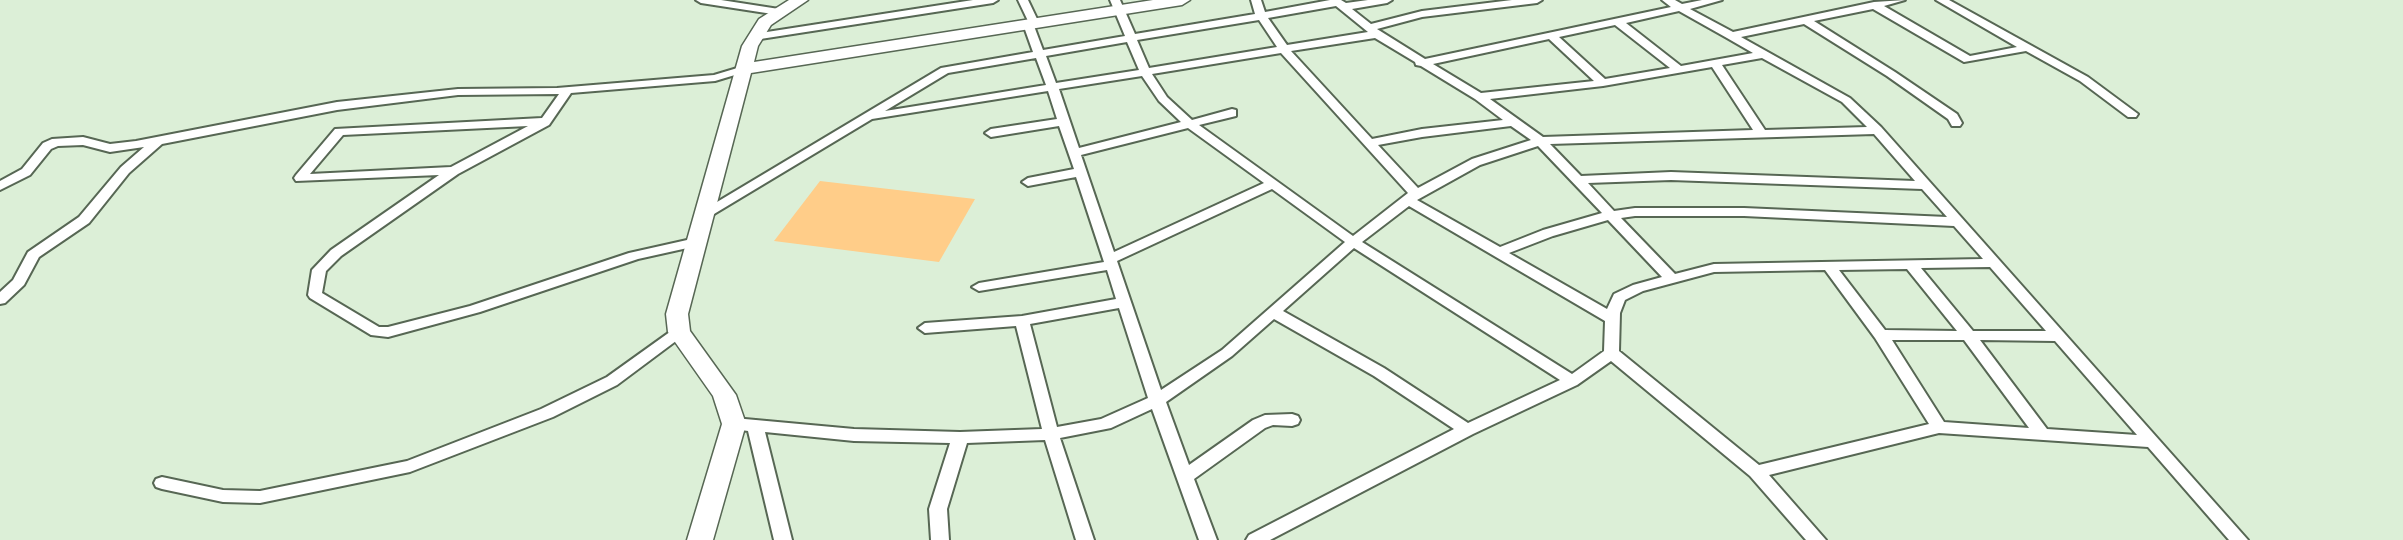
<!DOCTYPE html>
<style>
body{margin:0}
canvas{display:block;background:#dcefd7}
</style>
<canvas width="2403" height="540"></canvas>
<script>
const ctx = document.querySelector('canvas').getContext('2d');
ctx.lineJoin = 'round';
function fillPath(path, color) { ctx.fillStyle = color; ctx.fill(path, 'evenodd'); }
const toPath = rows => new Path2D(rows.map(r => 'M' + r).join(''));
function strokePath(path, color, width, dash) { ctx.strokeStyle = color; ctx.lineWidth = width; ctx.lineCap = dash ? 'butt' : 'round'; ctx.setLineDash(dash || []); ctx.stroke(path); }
const green = toPath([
 [820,181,975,199,939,262,774,241]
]);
const minor = toPath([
 [696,0,721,0,779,9,784,12,779,15,701,3,696,0],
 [973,0,998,0,993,3,754,40,749,37,754,34,973,0],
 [1018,0,1028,0,1039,23,1034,26,1043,50,1125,36,1110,0,1120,0,1135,34,1255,14,1251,0,1261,0,1265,12,1330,0,1341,0,1346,3,1368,0,1392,0,1387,3,1352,9,1371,24,1422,11,1512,0,1542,0,1537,3,1422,17,1377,29,1425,59,1671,7,1662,0,1675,0,1682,4,1702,0,1722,0,1690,9,1733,32,1874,2,1905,0,1884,6,1970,56,2017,47,1936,0,1949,0,2088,77,2138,114,2136,117,2128,117,2080,81,2026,51,1964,62,1873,9,1814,21,1895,72,1957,114,1962,123,1960,126,1952,126,1948,119,1887,76,1804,24,1741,37,1850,98,1881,127,2248,540,2229,540,2148,447,1939,433,1769,475,1826,540,1806,540,1750,476,1611,361,1577,385,1473,434,1270,540,1246,540,1249,535,1454,429,1374,376,1274,319,1232,356,1166,402,1189,465,1253,420,1265,415,1292,414,1298,416,1300,420,1298,424,1292,426,1273,425,1265,428,1194,479,1217,540,1199,540,1152,409,1111,428,1060,438,1094,540,1076,540,1045,440,967,443,947,509,949,540,931,540,929,509,950,443,854,441,765,432,792,540,774,540,748,431,728,428,726,424,728,420,734,418,854,429,960,432,1042,429,1016,326,925,333,918,328,925,323,1022,316,1116,299,1107,270,979,291,972,287,979,283,1104,262,1076,177,1028,186,1022,182,1028,178,1074,169,1059,126,991,137,985,133,991,129,1057,119,1048,91,872,119,709,217,704,218,697,214,941,68,1033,52,1023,24,1028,21,1018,0],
 [1336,6,1368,32,1287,45,1268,18,1336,6],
 [1679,11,1727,38,1753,53,1681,66,1626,23,1679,11],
 [1259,20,1277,47,1149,68,1137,40,1259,20],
 [1615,25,1670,68,1605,79,1559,37,1615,25],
 [1375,38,1415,62,1416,65,1421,66,1475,99,1503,120,1422,129,1372,139,1291,51,1375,38],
 [1549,39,1594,81,1481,93,1433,64,1549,39],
 [1127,42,1139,70,1056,83,1046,56,1127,42],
 [1281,53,1408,193,1353,236,1199,125,1236,116,1236,110,1232,109,1192,120,1167,97,1152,74,1281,53],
 [1036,58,1046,85,885,111,948,73,1036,58],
 [1762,58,1842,102,1867,127,1765,130,1722,65,1762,58],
 [1712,67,1753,130,1543,137,1490,99,1603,86,1712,67],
 [1142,76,1159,101,1181,122,1079,148,1059,89,1142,76],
 [1511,126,1531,140,1472,159,1418,188,1378,145,1422,137,1511,126],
 [1188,128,1264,183,1114,252,1081,155,1188,128],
 [1874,134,1915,181,1671,172,1581,176,1550,144,1874,134],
 [1538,146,1602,213,1543,230,1500,247,1417,200,1480,165,1538,146],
 [1671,180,1922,189,1947,217,1744,208,1635,208,1614,211,1588,183,1671,180],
 [1272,189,1345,242,1222,350,1161,390,1117,261,1272,189],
 [1409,206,1605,321,1604,351,1572,374,1362,242,1409,206],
 [1635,216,1744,216,1954,226,1983,259,1714,264,1675,274,1621,218,1635,216],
 [1608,220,1662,277,1633,285,1614,294,1607,309,1509,253,1553,236,1608,220],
 [1354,248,1560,380,1468,423,1384,368,1283,311,1354,248],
 [1990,267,2046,331,1973,331,1921,268,1990,267],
 [1907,269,1957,331,1885,330,1839,270,1907,269],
 [1825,270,1875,338,1929,424,1759,465,1619,351,1620,313,1625,300,1643,291,1714,272,1825,270],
 [1119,308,1148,398,1101,419,1057,427,1030,324,1119,308],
 [1892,340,1964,340,2029,428,1944,422,1892,340],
 [1980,340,2055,341,2137,435,2047,429,1980,340],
 [744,66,748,67,748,71,715,81,571,93,549,125,458,174,341,256,326,271,322,293,379,327,388,327,470,306,629,253,696,238,701,239,703,242,701,245,638,259,480,312,388,337,371,335,310,298,308,295,312,270,331,250,439,175,296,181,294,178,296,175,335,129,542,118,559,94,458,95,337,110,162,144,129,173,89,223,39,257,24,285,5,303,0,304,0,292,13,280,28,252,79,217,121,167,144,147,110,152,83,145,58,146,51,149,30,175,0,190,0,181,22,169,43,143,52,139,83,137,110,144,136,141,337,102,458,89,557,88,714,75,744,66],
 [528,126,451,167,310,174,343,135,528,126],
 [679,327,686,332,684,335,617,385,553,417,410,472,260,503,223,502,162,489,156,487,154,483,156,479,162,477,223,490,260,491,407,461,541,409,607,377,674,329,679,327]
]);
const highway = toPath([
 [789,0,808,0,771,25,758,46,754,62,1153,0,1190,0,1182,5,751,73,688,314,690,331,736,395,746,424,713,540,687,540,722,424,713,396,668,332,666,314,742,46,759,19,789,0]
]);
fillPath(green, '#ffcd89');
strokePath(minor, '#576754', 4);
strokePath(highway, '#576754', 3);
fillPath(minor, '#fff');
fillPath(highway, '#fff');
</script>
